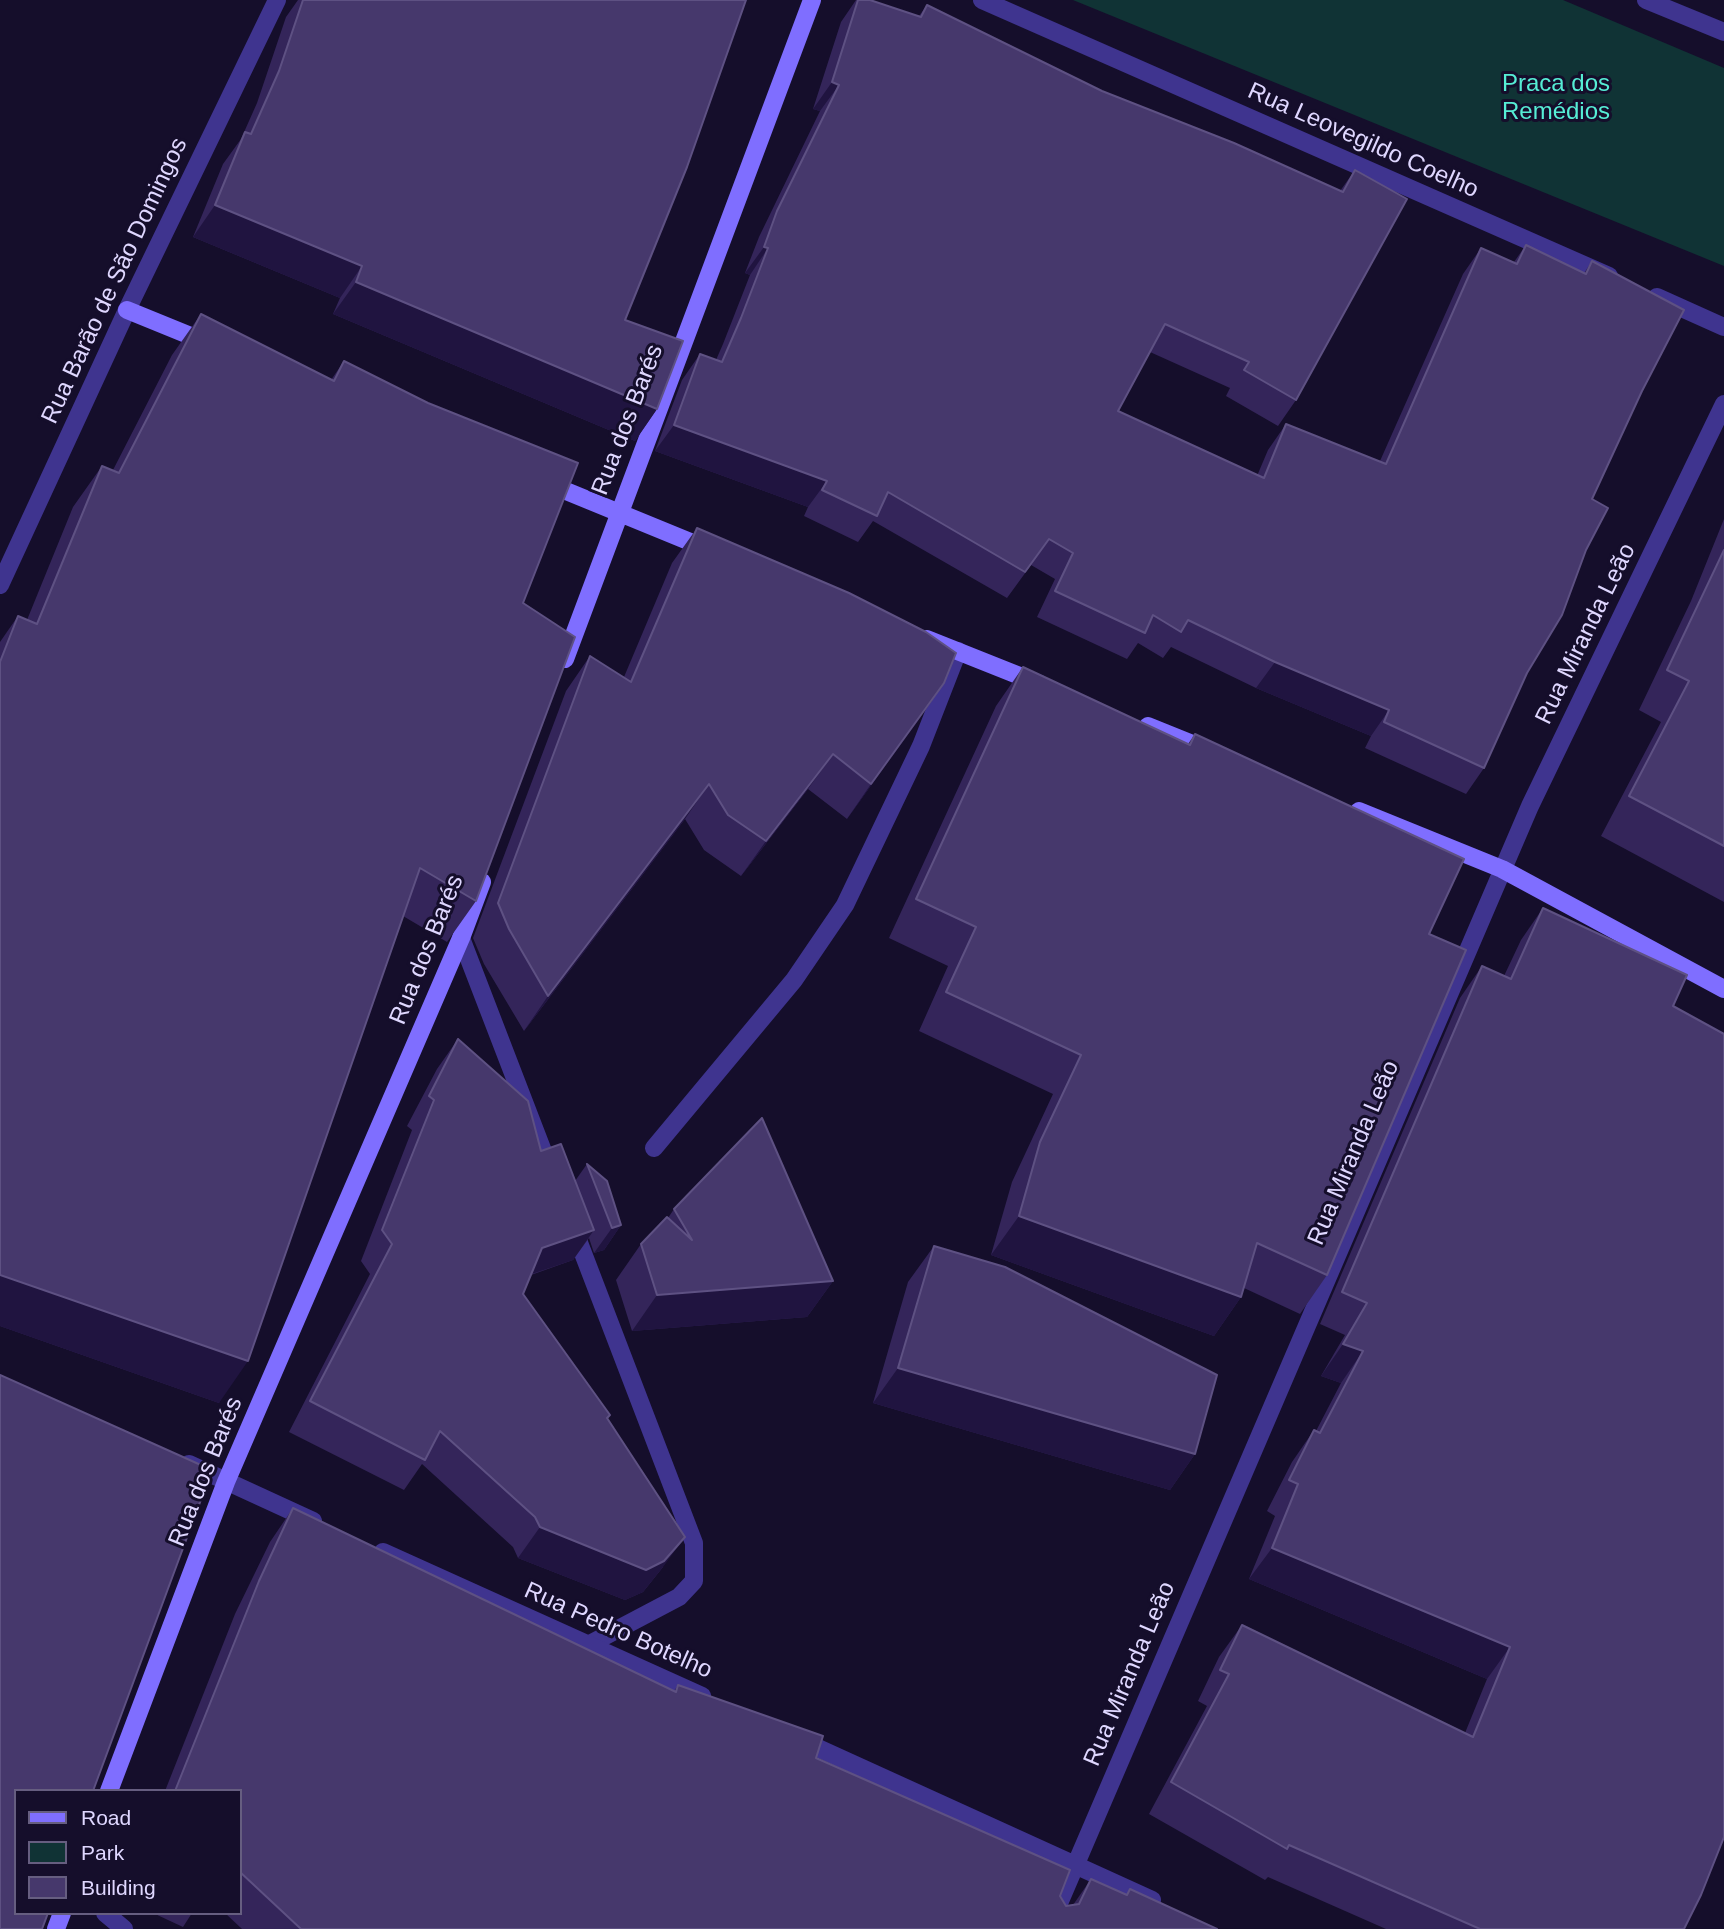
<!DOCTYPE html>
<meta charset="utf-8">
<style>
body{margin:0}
#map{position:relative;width:1724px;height:1929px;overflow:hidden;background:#150e2b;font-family:Helvetica,sans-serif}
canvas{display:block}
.legend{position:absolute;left:14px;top:1789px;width:228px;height:126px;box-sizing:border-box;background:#150e2b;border:2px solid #665e80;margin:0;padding:9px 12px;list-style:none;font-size:21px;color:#dfd7ff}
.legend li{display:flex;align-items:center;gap:14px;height:35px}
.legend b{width:35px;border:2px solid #665e80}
</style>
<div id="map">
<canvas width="1724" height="1929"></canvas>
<ul class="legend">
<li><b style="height:9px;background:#7f6eff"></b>Road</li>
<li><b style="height:19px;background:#103335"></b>Park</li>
<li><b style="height:19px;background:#46386c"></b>Building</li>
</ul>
</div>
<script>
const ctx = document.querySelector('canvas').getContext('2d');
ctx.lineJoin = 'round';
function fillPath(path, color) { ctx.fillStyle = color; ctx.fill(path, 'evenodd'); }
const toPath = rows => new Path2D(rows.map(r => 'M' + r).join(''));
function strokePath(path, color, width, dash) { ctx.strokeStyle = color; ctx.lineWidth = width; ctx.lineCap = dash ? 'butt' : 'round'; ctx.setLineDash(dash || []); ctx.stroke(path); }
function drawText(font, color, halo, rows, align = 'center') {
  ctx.font = font + ' Helvetica,sans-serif'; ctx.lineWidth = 6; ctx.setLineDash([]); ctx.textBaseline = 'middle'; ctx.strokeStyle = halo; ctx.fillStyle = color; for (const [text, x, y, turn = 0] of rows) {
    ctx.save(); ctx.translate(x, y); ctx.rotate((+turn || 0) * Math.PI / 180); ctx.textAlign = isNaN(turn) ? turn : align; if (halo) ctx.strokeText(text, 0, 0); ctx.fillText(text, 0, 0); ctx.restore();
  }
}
const green = toPath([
 [1073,0,1563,0,1724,68,1724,266]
]);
const lane = toPath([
 [461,938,551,1172],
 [654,1148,794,980,845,905,921,746,958,651],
 [573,1227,694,1543,694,1581,679,1597,588,1645],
 [105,1913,124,1929]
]);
const street = toPath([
 [982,0,1609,276],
 [1646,0,1724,32],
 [1657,297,1724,327],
 [0,585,127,310,277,0],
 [189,1464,313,1521],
 [383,1552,702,1696],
 [798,1739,1152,1900],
 [1048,1929,1530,806,1724,404]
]);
const secondary = toPath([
 [127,310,208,343],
 [544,482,710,550],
 [927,639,1040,684],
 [565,659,812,0],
 [1148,726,1210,751],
 [1359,811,1502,869,1724,989],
 [109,1791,226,1482,461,938,482,882],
 [56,1929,62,1913]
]);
const wall = toPath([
 [298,0,303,0,625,320,657,409,635,441,333,314,340,298,193,237,223,164,241,139,257,103,286,17],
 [856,0,870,0,919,16,927,5,1102,91,1340,191,1355,170,1296,400,1278,426,1226,396,1230,388,1150,352,1118,411,1257,476,1268,450,1286,424,1380,461,1463,274,1481,248,1514,262,1526,245,1584,273,1592,261,1642,391,1592,499,1586,550,1527,673,1484,768,1466,794,1365,748,1371,736,1256,688,1171,647,1163,658,1138,643,1127,659,1037,617,1055,579,1031,565,1007,598,873,521,858,542,804,516,808,507,655,451,682,380,700,354,716,360,723,344,750,275,745,273,759,237,820,111,813,109,841,22],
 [201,314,331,380,344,361,523,603,476,901,447,942,403,916,219,1403,0,1326,0,642,18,616,27,620,73,507,102,466,113,470,172,355],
 [1724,519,1724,902,1601,836,1661,722,1639,710,1691,601],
 [697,528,944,683,847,819,808,789,741,876,704,850,685,819,524,1031,484,964,473,938,566,691,590,656,624,677,672,563],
 [1023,667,1188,744,1195,734,1429,934,1327,1275,1300,1314,1244,1288,1241,1297,1214,1336,991,1255,1012,1182,1053,1094,919,1031,948,966,889,938,996,706],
 [1543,908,1673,1006,1684,1929,1386,1929,1268,1877,1265,1880,1149,1814,1207,1706,1198,1701,1219,1657,1242,1625,1465,1733,1487,1679,1249,1579,1275,1516,1267,1511,1292,1462,1314,1430,1316,1431,1341,1383,1321,1376,1345,1335,1320,1324,1460,998,1482,966,1504,976,1521,940],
 [458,1039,541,1151,575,1181,587,1164,621,1225,604,1250,594,1253,589,1238,573,1260,531,1275,523,1294,610,1415,608,1419,663,1567,643,1592,625,1600,518,1558,513,1547,422,1464,404,1490,289,1432,370,1274,361,1261,412,1130,407,1126,437,1069],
 [674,1209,833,1281,807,1317,632,1331,616,1280,641,1244,668,1218],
 [934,1246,1195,1454,1170,1490,873,1403,908,1282],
 [293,1508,674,1691,678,1685,816,1758,1060,1896,1066,1906,1073,1905,1091,1879,1126,1895,1130,1889,1217,1929,242,1929,225,1913,240,1913,240,1791,165,1791,235,1614,270,1542],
 [153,1913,192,1913,183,1927]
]);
const shadedWall = toPath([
 [832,82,839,85,820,111,813,109],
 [215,205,362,266,340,298,193,237],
 [764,247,768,248,750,275,745,273],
 [356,282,657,409,635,441,333,314],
 [674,425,827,481,808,507,655,451],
 [1275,662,1389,710,1371,736,1256,688],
 [944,683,920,718,847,819,871,784],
 [833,754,808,789,741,876,766,841],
 [709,784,685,819,524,1031,548,996],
 [1019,1216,1241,1297,1214,1336,991,1255],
 [621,1225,604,1250,594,1253,612,1228],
 [594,1230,573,1260,520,1278,542,1248],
 [0,1275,248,1361,219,1403,0,1326],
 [833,1281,807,1317,632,1331,657,1295],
 [1343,1344,1363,1351,1341,1383,1321,1376],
 [898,1368,1195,1454,1170,1490,873,1403],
 [540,1527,685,1537,663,1567,643,1592,625,1600,518,1558],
 [1272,1548,1510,1647,1487,1679,1249,1579]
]);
const building = toPath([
 [303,0,746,0,687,167,625,320,683,341,657,409,356,282,362,266,215,205,245,132,251,134,279,71,303,0],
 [858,0,870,0,921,17,927,5,1102,91,1234,143,1343,192,1355,170,1407,199,1296,400,1244,370,1249,362,1165,324,1118,411,1264,478,1286,424,1386,464,1481,248,1517,264,1526,245,1586,274,1592,261,1684,310,1642,391,1592,499,1608,508,1586,550,1562,615,1527,673,1484,768,1384,722,1389,710,1275,662,1188,620,1181,632,1153,615,1145,633,1055,591,1073,553,1049,539,1025,572,888,492,877,516,822,490,827,481,674,425,700,354,722,362,741,318,768,248,764,247,777,211,839,85,832,82,858,0],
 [201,314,334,381,344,361,428,403,578,463,523,603,575,637,476,901,420,868,248,1361,0,1275,0,662,18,616,37,624,102,466,119,473,201,314],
 [697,528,849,593,926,632,956,653,944,683,871,784,833,754,766,841,728,815,709,784,548,996,509,929,498,903,590,656,631,682,697,528],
 [1724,550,1724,846,1629,796,1689,681,1667,670,1724,550],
 [1023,667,1190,745,1195,734,1464,859,1429,934,1466,950,1327,1275,1257,1243,1241,1297,1019,1216,1040,1142,1081,1055,946,992,976,927,916,899,1023,667],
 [1543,908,1687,975,1673,1006,1724,1034,1724,1837,1701,1895,1684,1929,1480,1929,1289,1845,1287,1849,1171,1782,1229,1674,1220,1670,1242,1625,1473,1737,1510,1647,1272,1548,1298,1484,1289,1480,1314,1430,1320,1433,1363,1351,1343,1344,1367,1303,1342,1292,1482,966,1511,979,1543,908],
 [458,1039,528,1101,541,1151,561,1144,594,1230,542,1248,523,1294,610,1415,607,1418,685,1537,664,1561,646,1570,540,1527,535,1517,440,1431,425,1460,310,1401,392,1244,382,1230,434,1100,429,1096,458,1039],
 [762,1118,833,1281,657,1295,641,1244,667,1217,692,1240,674,1209,762,1118],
 [587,1164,607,1181,621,1225,612,1228,587,1164],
 [934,1246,1005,1267,1217,1375,1195,1454,898,1368,934,1246],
 [0,1375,212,1470,93,1791,16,1791,16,1913,48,1913,42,1929,0,1929,0,1375],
 [293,1508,676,1692,678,1685,823,1736,816,1758,1070,1870,1060,1896,1066,1906,1079,1904,1091,1879,1127,1895,1130,1889,1217,1929,301,1929,240,1872,240,1791,175,1791,259,1581,293,1508]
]);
const parkNames = [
 ["Praca dos",1556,84],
 ["Remédios",1556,112]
];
const streetNames = [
 ["Rua Leovegildo Coelho",1363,141,24],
 ["Rua Barão de São Domingos",115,281,-65],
 ["Rua dos Barés",628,420,-69],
 ["Rua Miranda Leão",1586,634,-64],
 ["Rua dos Barés",427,950,-68],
 ["Rua Miranda Leão",1354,1153,-67],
 ["Rua dos Barés",206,1472,-68],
 ["Rua Pedro Botelho",618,1631,24],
 ["Rua Miranda Leão",1130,1674,-67]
];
fillPath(green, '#103335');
strokePath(lane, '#3f348f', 18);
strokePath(street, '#3f348f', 18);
strokePath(secondary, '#7f6eff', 18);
fillPath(wall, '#34255a');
fillPath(shadedWall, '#201440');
fillPath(building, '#46386c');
strokePath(building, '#5e5183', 2);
drawText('24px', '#56edd5', '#150e2b', parkNames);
drawText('24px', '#dfd7ff', '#150e2b', streetNames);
</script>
